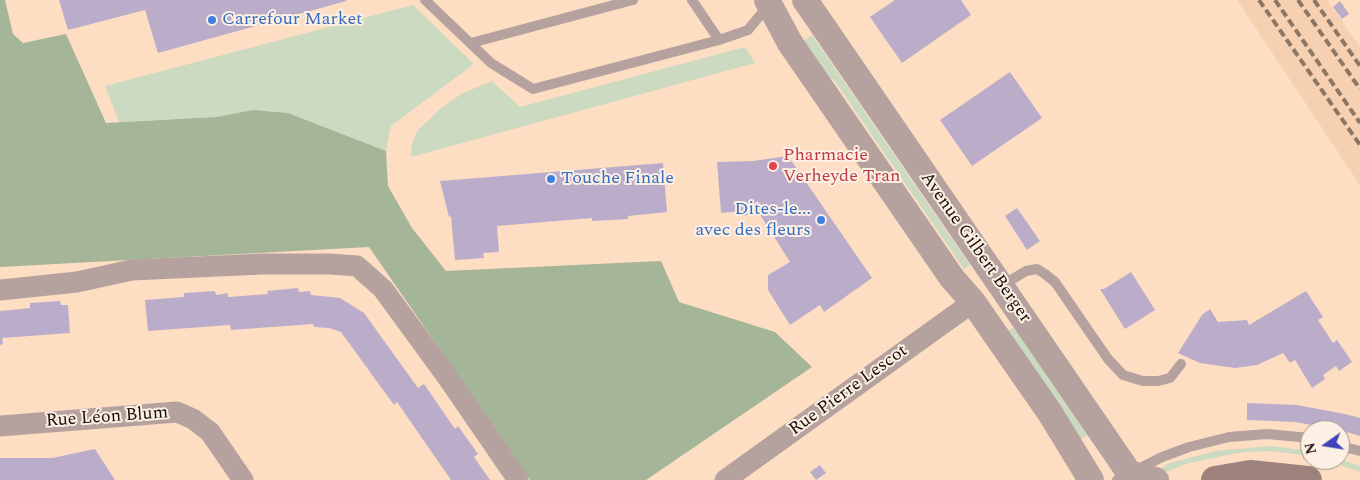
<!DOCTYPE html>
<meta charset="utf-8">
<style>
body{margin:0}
#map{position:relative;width:1360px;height:480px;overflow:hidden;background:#fddec3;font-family:Spectral,serif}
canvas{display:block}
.north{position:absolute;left:1300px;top:420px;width:50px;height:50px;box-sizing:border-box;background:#fcefe4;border:1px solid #a2968c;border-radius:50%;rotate:257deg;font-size:14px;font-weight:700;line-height:20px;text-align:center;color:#1a1007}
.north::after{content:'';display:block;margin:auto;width:18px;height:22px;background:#3e43b7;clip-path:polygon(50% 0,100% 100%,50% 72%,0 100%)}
</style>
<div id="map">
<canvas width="1360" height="480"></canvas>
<div class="north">N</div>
</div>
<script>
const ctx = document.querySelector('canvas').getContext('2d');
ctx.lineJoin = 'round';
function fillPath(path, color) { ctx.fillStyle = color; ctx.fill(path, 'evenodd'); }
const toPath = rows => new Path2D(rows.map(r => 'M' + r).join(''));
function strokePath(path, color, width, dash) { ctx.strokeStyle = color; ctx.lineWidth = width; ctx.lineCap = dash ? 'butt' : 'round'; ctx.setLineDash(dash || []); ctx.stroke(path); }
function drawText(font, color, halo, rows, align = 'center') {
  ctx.font = font + ' Spectral,serif'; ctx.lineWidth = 4; ctx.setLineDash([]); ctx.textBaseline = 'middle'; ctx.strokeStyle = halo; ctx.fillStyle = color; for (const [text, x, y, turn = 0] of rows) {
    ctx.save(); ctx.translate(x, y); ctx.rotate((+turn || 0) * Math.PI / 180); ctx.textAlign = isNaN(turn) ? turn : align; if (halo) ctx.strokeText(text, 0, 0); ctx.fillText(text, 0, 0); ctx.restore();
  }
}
const built = toPath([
 [1237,0,1327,0,1360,47,1360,185]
]);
const green = toPath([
 [413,5,474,64,391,126,386,151,288,113,253,110,216,117,119,122,105,86],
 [812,35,970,265,964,269,834,80,820,75,799,44],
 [745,47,755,63,411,157,412,144,417,131,441,108,463,93,492,81,520,107],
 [1014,327,1088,434,1080,440,1006,332],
 [1271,446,1310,451,1310,456,1271,451,1243,452,1189,463,1163,473,1160,470,1167,464,1215,451],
 [1340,459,1360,466,1360,472,1327,460]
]);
const forest = toPath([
 [0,0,5,0,13,34,23,43,66,34,106,123,216,117,253,110,288,113,386,151,388,186,412,228,446,271,661,261,679,302,775,332,812,367,646,480,530,480,369,247,0,267]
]);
const building = toPath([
 [59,0,346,0,346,1,158,53,145,10,68,30],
 [895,0,961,0,971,15,902,63,870,17],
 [1340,1,1349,14,1342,19,1333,7],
 [1010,72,1042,118,972,166,940,120],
 [788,156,872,278,824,312,820,305,790,325,768,290,768,275,790,262,759,213,743,216,741,211,721,213,717,162,753,161],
 [663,163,667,212,628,216,628,219,592,221,592,218,497,226,499,252,483,253,484,258,455,260,451,216,449,217,440,181],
 [1017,208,1040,241,1027,250,1005,216],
 [1131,272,1155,310,1125,329,1100,289,1104,289],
 [298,288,299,292,310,291,311,295,340,298,364,313,418,388,424,384,455,429,458,426,478,454,474,457,490,480,451,480,397,402,394,405,341,332,329,328,314,327,313,324,231,330,230,325,148,331,145,300,184,297,184,293,215,291,216,295,228,293,228,297,268,294,267,291],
 [1306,291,1323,317,1318,320,1333,343,1337,340,1352,362,1339,371,1336,366,1323,375,1325,379,1312,388,1295,360,1290,363,1283,353,1257,365,1235,368,1200,363,1178,353,1202,315,1210,309,1218,322,1247,320,1249,325],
 [60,301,61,305,68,305,70,333,2,338,3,344,0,345,0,311,30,308,30,303],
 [1247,403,1297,405,1345,414,1360,418,1360,436,1340,430,1295,422,1247,420],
 [95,449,115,480,0,480,0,458,52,458],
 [820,465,826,473,816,480,810,472]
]);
const service = toPath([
 [425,0,491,63,533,89,719,40,748,30,762,13,766,3],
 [692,0,719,40],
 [471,43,633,0],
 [1001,286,1026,271,1037,269,1045,274,1055,282,1108,359,1123,375,1143,381,1158,381,1170,378,1181,364],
 [1340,446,1360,451],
 [1117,480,1162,457,1189,447,1229,437,1267,434,1310,438]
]);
const minor = toPath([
 [0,290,77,282,132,270,263,264,330,264,357,266,383,289,448,378,518,480],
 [0,426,177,412,193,419,210,432,243,480],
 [725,480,973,302]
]);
const tertiary = toPath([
 [767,0,790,43,952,278,973,302,1050,413,1091,480],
 [805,0,1121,461,1129,473,1156,480]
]);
const secondary = toPath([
 [1215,480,1250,474,1308,480]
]);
const rail = toPath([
 [1259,0,1360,145],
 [1275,0,1360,123],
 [1298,0,1360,89],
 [1314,0,1360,66]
]);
const markers = [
 [212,20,5,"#3f7fe0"],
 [773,166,5,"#e0444e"],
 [551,179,5,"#3f7fe0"],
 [821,220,5,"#3f7fe0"]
];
const shopNames = [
 ["Carrefour Market",222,20],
 ["Touche Finale",561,179],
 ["Dites-le...",811,210,"right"],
 ["avec des fleurs",811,231,"right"]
];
const healthNames = [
 ["Pharmacie",783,156],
 ["Verheyde Tran",783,177]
];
const streetNames = [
 ["Avenue Gilbert Berger",975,248,55],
 ["Rue Pierre Lescot",849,391,-36],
 ["Rue Léon Blum",107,418,-4]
];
fillPath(built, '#f6d1b1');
fillPath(green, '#cbdac0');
fillPath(forest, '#a4b598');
fillPath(building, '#bbadca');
strokePath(service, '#b5a29f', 10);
strokePath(minor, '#b5a29f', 21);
strokePath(tertiary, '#b5a29f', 26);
strokePath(secondary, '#9d827e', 28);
strokePath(rail, '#8c7765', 4, [8, 4]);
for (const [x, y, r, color] of markers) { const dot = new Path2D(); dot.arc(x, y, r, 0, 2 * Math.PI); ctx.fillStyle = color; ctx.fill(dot); strokePath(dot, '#fcefe4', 2); }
drawText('18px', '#366cbe', '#fcefe4', shopNames, 'left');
drawText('18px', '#be3a42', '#fcefe4', healthNames, 'left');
drawText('18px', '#1a1007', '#fcefe4', streetNames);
</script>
